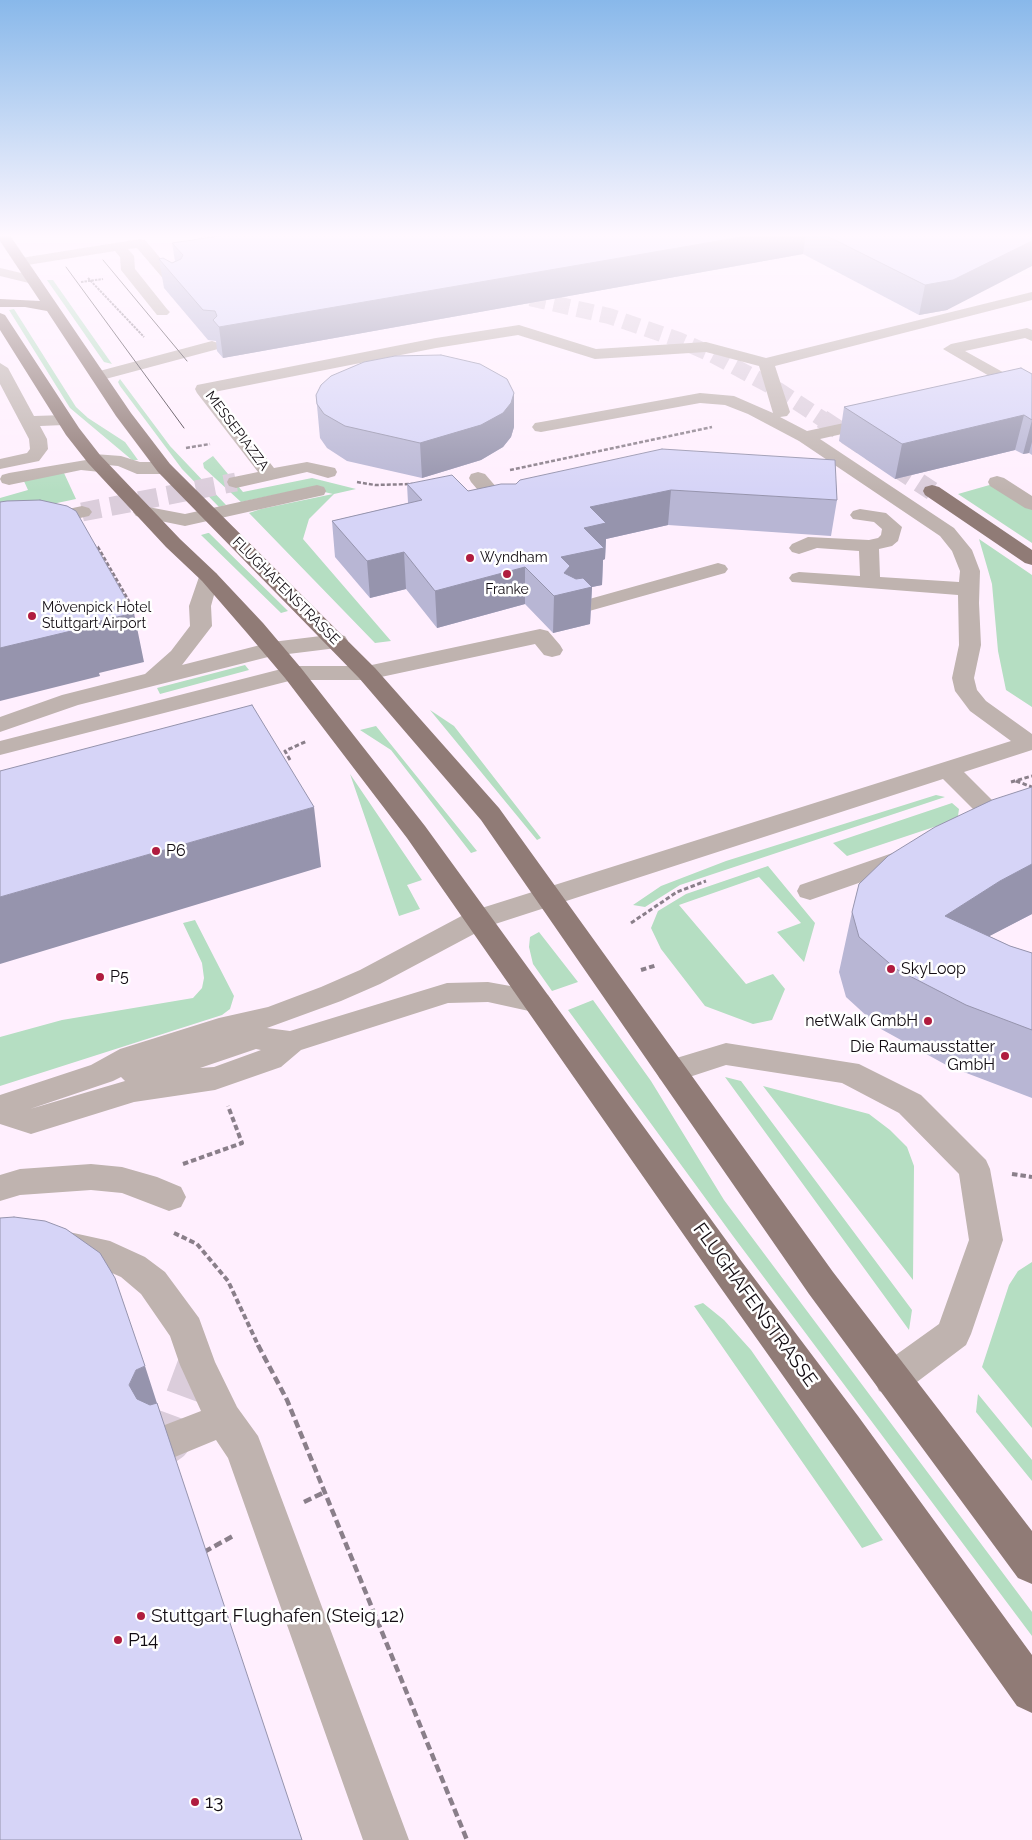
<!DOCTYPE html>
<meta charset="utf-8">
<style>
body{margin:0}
canvas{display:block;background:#ffeffe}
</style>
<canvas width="1032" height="1840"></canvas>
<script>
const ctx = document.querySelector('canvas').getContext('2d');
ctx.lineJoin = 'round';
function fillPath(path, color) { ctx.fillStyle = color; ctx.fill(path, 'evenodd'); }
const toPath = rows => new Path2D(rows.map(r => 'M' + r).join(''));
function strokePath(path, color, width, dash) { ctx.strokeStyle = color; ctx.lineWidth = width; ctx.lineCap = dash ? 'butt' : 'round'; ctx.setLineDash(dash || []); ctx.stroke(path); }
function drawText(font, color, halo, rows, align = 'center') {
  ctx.font = font + ' Raleway,sans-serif'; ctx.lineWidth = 5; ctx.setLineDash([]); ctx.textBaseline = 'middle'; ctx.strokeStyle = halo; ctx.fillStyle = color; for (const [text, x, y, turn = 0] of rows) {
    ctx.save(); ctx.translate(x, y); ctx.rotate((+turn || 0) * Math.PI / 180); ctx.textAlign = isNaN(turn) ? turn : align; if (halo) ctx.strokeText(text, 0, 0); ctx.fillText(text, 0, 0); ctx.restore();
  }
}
const green = toPath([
 [47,280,53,280,112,364,104,362],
 [14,309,76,407,88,418,125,442,138,460,132,460,70,408,9,310],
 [120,379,170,446,226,505,219,507,182,469,120,386,118,382],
 [213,456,243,492,312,478,356,489,334,494,309,519,303,539,391,641,375,643,249,513,261,509,333,494,307,488,241,502,204,468,203,463],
 [64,473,76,499,0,515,0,498,28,490,23,479],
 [993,484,1032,509,1032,543,958,494],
 [208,533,209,533,288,611,281,613,201,535],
 [979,539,1032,575,1032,707,1006,690,998,651,992,584],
 [245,665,249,670,160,694,157,688],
 [430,710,454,726,541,838,537,840],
 [376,726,477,851,471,853,391,750,360,730],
 [350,774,422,880,407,885,420,909,399,916],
 [936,795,945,797,680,885,645,907,633,905,661,886,726,861],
 [952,803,959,809,958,816,952,821,847,856,833,843],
 [768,866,815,923,804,962,777,932,801,923,759,877,679,905,746,984,773,974,785,989,772,1020,753,1024,705,1006,661,949,651,928,658,911,686,894],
 [195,920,234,996,230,1009,222,1015,0,1086,0,1037,62,1020,193,998,202,988,204,978,202,963,183,923],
 [539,932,578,982,552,991,533,964,529,947,530,937],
 [593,1000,651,1081,724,1200,1032,1612,1032,1636,733,1236,568,1010],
 [725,1077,741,1081,912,1310,909,1330],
 [763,1086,869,1114,890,1130,907,1147,914,1166,913,1280],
 [1032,1262,1032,1428,982,1367,1009,1285,1018,1271],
 [703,1303,724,1320,751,1350,883,1540,862,1548,694,1306],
 [978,1394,1032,1460,1032,1481,976,1412]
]);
const minorTunnelFar1 = toPath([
 [82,512,236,482]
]);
const minorTunnel = toPath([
 [157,1450,170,1441,198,1365]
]);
const majorTunnelFar1 = toPath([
 [203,234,246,249],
 [507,293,609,316,679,340,713,355,778,390,824,420]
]);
const majorTunnel = toPath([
 [822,419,932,491]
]);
const pathFar4 = toPath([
 [88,278,144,337],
 [81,282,103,279]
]);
const pathFar3 = toPath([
 [186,448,210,444],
 [510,470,712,427],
 [357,482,375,485,413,484],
 [92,545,98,547,129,601,124,602]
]);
const pathFar2 = toPath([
 [290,760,285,751,307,741],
 [1016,781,1032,787],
 [1011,782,1032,776],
 [631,923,677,892,706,881]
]);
const pathFar1 = toPath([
 [641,970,657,965],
 [183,1164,242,1143,228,1106],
 [1012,1174,1032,1177],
 [174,1233,197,1244,228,1281,259,1347]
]);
const path = toPath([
 [258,1345,287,1400,467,1840],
 [304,1502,325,1492],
 [204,1552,233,1536]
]);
const minor = toPath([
 [140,239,145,240,184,286,177,290,172,289,137,248,128,249,134,256,135,269,167,309,170,312,167,315,157,315,121,270,120,257,115,251,21,266,14,262,21,258,140,239],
 [0,268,38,277,40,280,33,284,0,276,0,268],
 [1032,292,1032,300,775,366,790,412,787,416,780,417,807,431,876,416,882,417,885,421,882,425,820,439,954,528,972,550,980,571,979,603,981,645,974,678,977,690,986,701,1032,734,1032,750,964,772,998,806,1001,817,992,833,972,842,963,840,959,834,963,828,973,822,975,817,973,809,943,779,489,926,380,984,341,1001,267,1028,290,1031,447,983,488,982,538,991,548,995,553,1002,548,1009,538,1013,488,1002,448,1003,301,1050,281,1067,215,1090,134,1102,31,1134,0,1124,0,1095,91,1065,120,1049,219,1018,268,1007,321,987,360,970,469,912,1011,741,970,711,955,691,952,678,959,645,958,595,792,582,789,578,792,574,799,572,860,576,859,551,817,548,799,554,792,552,789,548,792,544,808,537,869,540,878,538,881,535,882,529,874,522,853,519,850,515,853,511,860,509,886,513,902,527,898,541,892,546,879,549,880,577,959,582,960,571,952,551,940,536,799,441,748,414,725,405,700,403,541,432,535,431,532,427,535,423,541,422,700,393,734,396,773,413,759,366,706,352,595,359,518,335,436,348,214,392,274,468,307,462,335,468,337,472,335,476,328,478,307,472,236,488,229,486,227,482,229,478,258,472,197,393,195,389,197,385,436,338,519,325,596,349,706,342,766,358,1032,292],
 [256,1049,261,1050,214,1067,200,1068,256,1049],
 [121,1077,125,1081,30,1109,113,1081,121,1077],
 [1027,328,1032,330,1032,341,1025,338,965,351,1026,385,1028,389,1026,393,1020,394,943,349,951,344,1027,328],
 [212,341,218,343,220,346,218,349,98,381,92,379,90,376,92,373,212,341],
 [0,363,8,368,34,416,64,415,70,416,73,420,70,424,64,425,40,426,47,439,48,449,39,461,0,469,0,459,27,453,30,449,29,439,0,384,0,363],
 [94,454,121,456,140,462,164,462,170,464,173,468,170,472,164,474,137,474,118,466,108,465,106,471,100,472,81,470,9,485,2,483,0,479,2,475,9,473,86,460,88,455,94,454],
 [478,472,485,474,516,510,519,514,516,518,502,518,471,482,469,478,471,474,478,472],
 [997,476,1004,478,1032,496,1032,510,1025,508,990,486,988,482,990,478,997,476],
 [317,485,324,487,326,491,324,495,185,526,136,516,133,512,136,508,143,506,185,514,317,485],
 [82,506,89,508,92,512,89,516,0,536,0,524,82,506],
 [718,563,725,565,728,569,725,573,575,615,568,613,564,609,568,605,718,563],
 [209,571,216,573,219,577,211,606,212,626,182,665,272,642,337,634,345,636,348,641,345,646,337,648,272,656,78,705,0,732,0,717,62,695,145,674,171,651,190,626,189,606,199,577,202,573,209,571],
 [540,629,548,631,560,645,563,650,560,655,552,657,544,655,535,644,367,680,293,680,0,755,0,741,293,666,367,666,540,629],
 [910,847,919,850,923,856,919,862,810,900,800,897,797,891,800,885,910,847],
 [726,1043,859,1064,921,1095,986,1160,990,1169,1003,1240,971,1334,966,1345,905,1391,892,1396,879,1391,874,1379,879,1367,939,1324,969,1240,959,1174,899,1113,842,1083,726,1065,671,1083,660,1079,656,1071,660,1063,726,1043],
 [91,1164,122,1167,157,1177,181,1187,186,1197,181,1207,169,1211,122,1193,91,1190,20,1195,0,1201,0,1175,20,1169,91,1164],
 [25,1230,60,1230,110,1241,145,1257,165,1272,199,1318,215,1362,237,1407,258,1436,263,1449,409,1840,363,1840,228,1458,216,1440,170,1459,157,1454,151,1441,157,1428,201,1411,180,1365,170,1336,141,1294,121,1277,103,1269,60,1258,25,1258,0,1262,0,1234,25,1230]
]);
const major = toPath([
 [0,234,9,234,131,413,170,464,375,668,499,808,833,1272,1032,1531,1032,1584,1018,1578,809,1294,481,820,359,678,158,472,116,416,47,311,25,307,0,307,0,299,40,301,0,241,0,234],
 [0,313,5,315,79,428,100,455,180,539,216,573,263,623,301,668,425,826,742,1262,858,1416,1032,1655,1032,1713,1017,1706,718,1284,407,838,285,678,247,633,202,581,166,547,88,463,66,435,0,330,0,313],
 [932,485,939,487,1032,550,1032,565,1025,563,925,495,923,491,925,487,932,485]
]);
const tram = toPath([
 [103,260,187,361],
 [66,267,184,428]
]);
const wall = toPath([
 [234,234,1032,234,947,310,919,315,803,254,223,358,217,351,216,341,208,340,164,288,159,259,172,263,175,261,172,243],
 [1032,374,1032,455,1029,453,1023,454,1015,450,895,479,839,441,844,407],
 [316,395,514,427,511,437,503,447,481,460,422,478,347,461,327,448,320,438],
 [520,480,837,500,831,536,668,525,606,539,605,559,603,560,602,585,592,587,590,624,553,633,525,604,437,628,406,589,370,598,335,557,332,521,408,503,407,484,468,491,516,484],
 [1032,787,1032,914,989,936,1010,946,1032,953,1032,1098,948,1066,881,1029,846,997,839,972,852,912]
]);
const shadedWall = toPath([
 [759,234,806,234,803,254,223,358,219,327],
 [1032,241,1032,266,947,310,919,315,925,285],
 [514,393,514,427,511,437,503,447,481,460,422,478,420,443],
 [1024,415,1015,450,895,479,902,444],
 [1032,420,1032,442,1029,453,1023,454],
 [671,490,668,525,606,539,605,559,603,560,602,585,592,587,590,624,553,633,554,596,561,557,584,528,590,507],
 [404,552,406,589,370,598,367,561],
 [525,567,525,604,437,628,435,591],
 [134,613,144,662,99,673,100,676,0,701,0,648,87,624],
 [314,807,321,867,0,964,0,897],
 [1032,864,1032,914,982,940,945,916,1000,881],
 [145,1366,175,1459,149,1442,129,1385,136,1370]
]);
const building = toPath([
 [234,234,759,234,219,327,213,320,217,316,215,311,203,310,159,259,163,258,172,263,181,259,183,255,172,243,234,234],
 [823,234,1032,234,1032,241,953,280,925,285,823,234],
 [441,355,480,364,507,379,514,393,511,403,503,413,481,425,420,443,345,426,324,414,317,404,316,395,321,385,331,376,364,362,395,356,441,355],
 [1021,368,1032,374,1032,420,1024,415,902,444,844,407,1021,368],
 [662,449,835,460,837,500,671,490,590,507,606,523,584,528,604,548,561,557,570,566,564,573,576,579,583,578,592,587,554,596,525,567,435,591,404,552,367,561,332,521,422,500,407,484,452,475,468,491,501,484,516,484,520,480,662,449],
 [40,500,67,506,76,511,134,613,87,624,88,627,0,648,0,502,7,501,40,500],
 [252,705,314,807,0,897,0,771,252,705],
 [1032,787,1032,864,1000,881,945,916,1010,946,1032,953,1032,1030,966,1005,896,969,859,937,852,912,859,884,888,856,935,827,992,800,1032,787],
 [14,1217,45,1221,66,1229,100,1253,115,1278,145,1366,136,1370,129,1385,137,1399,150,1405,157,1403,302,1840,0,1840,0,1218,14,1217]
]);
const markers = [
 [470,558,5,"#b01c3f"],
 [507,574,5,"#b01c3f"],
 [32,616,5,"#b01c3f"],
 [156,851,5,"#b01c3f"],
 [891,969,5,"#b01c3f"],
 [100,977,5,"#b01c3f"],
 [928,1021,5,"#b01c3f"],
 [1005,1056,5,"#b01c3f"],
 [141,1616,5,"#b01c3f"],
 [118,1640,5,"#b01c3f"],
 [195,1802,5,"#b01c3f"]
];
const farStreetnames = [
 ["MESSEPIAZZA",237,431,53],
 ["FLUGHAFENSTRASSE",286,591,45]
];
const farPoinames = [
 ["Wyndham",480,558],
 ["Franke",507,590,"center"],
 ["Mövenpick Hotel",42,608],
 ["Stuttgart Airport",42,624]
];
const poiNames = [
 ["P6",166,851],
 ["SkyLoop",901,969],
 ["P5",110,977],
 ["netWalk GmbH",918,1021,"right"],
 ["Die Raumausstatter",995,1047,"right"],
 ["GmbH",995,1065,"right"]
];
const nearStreetnames = [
 ["FLUGHAFENSTRASSE",755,1305,54]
];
const nearPoinames = [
 ["Stuttgart Flughafen (Steig 12)",151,1616],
 ["P14",128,1640],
 ["13",205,1802]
];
fillPath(green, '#b5dec2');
strokePath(minorTunnelFar1, '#dbcddb', 19, [19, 10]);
strokePath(minorTunnel, '#dbcddb', 41, [41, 21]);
strokePath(majorTunnelFar1, '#dbcddb', 16, [16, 8]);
strokePath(majorTunnel, '#dbcddb', 19, [19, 10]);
strokePath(pathFar4, '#8a7f8a', 2, [2.5, 1]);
strokePath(pathFar3, '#8a7f8a', 2.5, [4, 2]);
strokePath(pathFar2, '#8a7f8a', 3, [4.5, 2.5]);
strokePath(pathFar1, '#8a7f8a', 4, [5.5, 3]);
strokePath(path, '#8a7f8a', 4.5, [8, 4]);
fillPath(minor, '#bfb3af');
fillPath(major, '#907b76');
strokePath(tram, '#352d35', 1);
fillPath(wall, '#b8b6d4');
fillPath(shadedWall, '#9694ad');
fillPath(building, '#d6d4f7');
strokePath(building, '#9694ad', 1);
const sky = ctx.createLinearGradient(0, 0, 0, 491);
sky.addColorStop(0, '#88b8ea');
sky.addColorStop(0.48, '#fff8ff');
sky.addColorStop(1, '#fff8ff00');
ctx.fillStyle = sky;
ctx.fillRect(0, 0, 1032, 491);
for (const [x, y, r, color] of markers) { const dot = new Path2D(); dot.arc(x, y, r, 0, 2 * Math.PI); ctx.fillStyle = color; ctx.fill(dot); strokePath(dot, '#fff', 2); }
drawText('14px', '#120c12', '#fff', farStreetnames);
drawText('14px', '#120c12', '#fff', farPoinames, 'left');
drawText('16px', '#120c12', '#fff', poiNames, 'left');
drawText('19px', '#120c12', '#fff', nearStreetnames);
drawText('19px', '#120c12', '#fff', nearPoinames, 'left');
</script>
